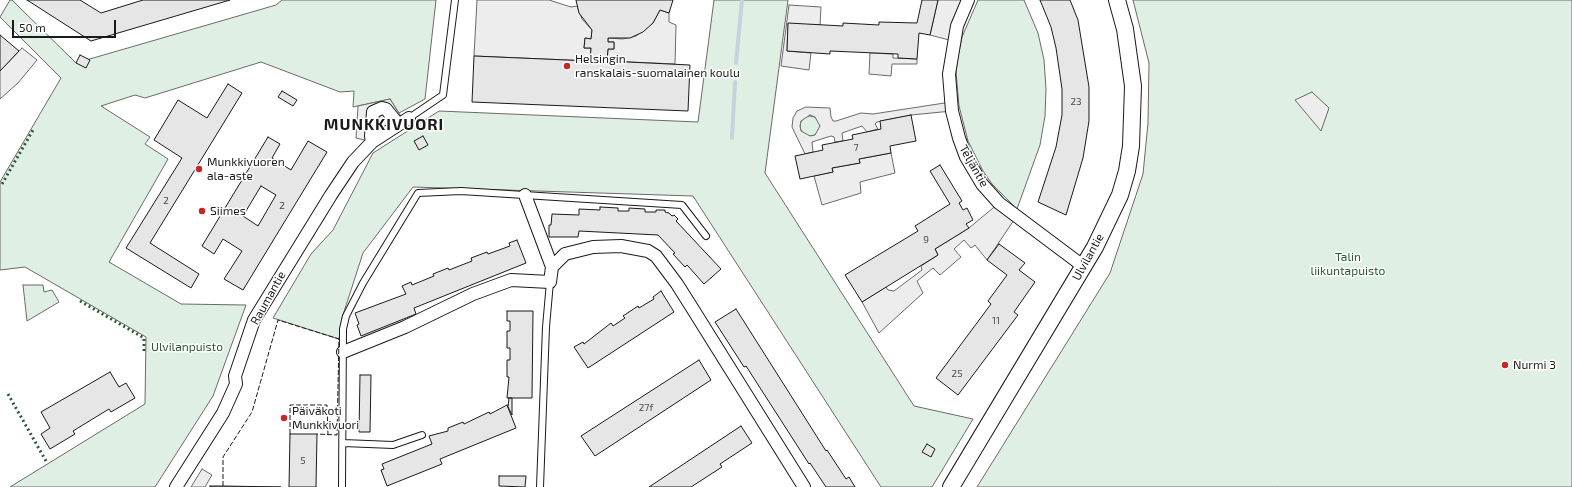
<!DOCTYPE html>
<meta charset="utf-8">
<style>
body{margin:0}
#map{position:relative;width:1572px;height:487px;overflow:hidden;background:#fff;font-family:"Exo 2",sans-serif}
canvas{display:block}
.scale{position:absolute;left:12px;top:20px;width:104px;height:18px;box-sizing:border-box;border:2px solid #1a1a1a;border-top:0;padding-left:5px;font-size:12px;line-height:14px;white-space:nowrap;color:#1a1a1a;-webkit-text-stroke:3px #fff;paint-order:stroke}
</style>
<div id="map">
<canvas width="1572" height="487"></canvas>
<div class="scale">50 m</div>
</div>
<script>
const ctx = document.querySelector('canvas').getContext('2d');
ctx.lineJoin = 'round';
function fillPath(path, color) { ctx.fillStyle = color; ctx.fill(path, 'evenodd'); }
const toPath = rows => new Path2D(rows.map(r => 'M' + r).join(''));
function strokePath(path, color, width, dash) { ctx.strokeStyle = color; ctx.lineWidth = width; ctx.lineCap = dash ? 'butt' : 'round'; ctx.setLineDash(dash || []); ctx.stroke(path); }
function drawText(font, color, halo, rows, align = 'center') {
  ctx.font = font + ' "Exo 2",sans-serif'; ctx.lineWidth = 3; ctx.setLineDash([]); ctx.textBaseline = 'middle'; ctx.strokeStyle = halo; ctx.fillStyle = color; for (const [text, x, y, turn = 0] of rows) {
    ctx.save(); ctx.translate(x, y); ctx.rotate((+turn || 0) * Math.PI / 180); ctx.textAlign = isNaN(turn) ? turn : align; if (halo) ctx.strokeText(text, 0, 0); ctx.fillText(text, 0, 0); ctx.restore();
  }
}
const green = toPath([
 [10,0,12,0,76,63,276,5,282,0,436,0,425,99,399,113,390,99,353,107,354,91,340,92,261,62,145,98,135,95,101,106,150,137,145,144,168,159,109,262,181,304,246,305,213,396,155,487,10,487,145,404,146,337,25,267,0,270,0,182,61,78,0,17,10,0],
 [714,0,788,0,765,173,914,406,973,419,932,487,881,487,693,196,413,187,363,253,342,318,339,339,273,318,311,254,333,230,373,153,439,111,698,122,714,0],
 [978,0,1024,0,1038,33,1044,60,1046,89,1045,116,1040,145,1017,209,992,184,983,171,968,141,959,106,956,72,958,56,962,37,978,0],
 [1133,0,1572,0,1572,487,977,487,1110,273,1143,174,1148,123,1149,63,1133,0],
 '800 126a10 10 0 1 1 20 0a10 10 0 1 1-20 0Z',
 [23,285,43,285,44,292,52,290,59,302,27,321,23,285]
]);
const parking = toPath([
 [477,0,549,0,571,7,577,6,582,19,592,30,591,39,585,38,584,48,591,48,590,61,474,56,477,0],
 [938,0,963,0,953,41,930,35,938,0],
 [789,5,821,7,820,25,788,24,787,51,811,53,809,70,781,66,789,5],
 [660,10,669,13,669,22,676,25,675,64,607,61,608,49,614,49,614,42,608,42,608,38,623,39,636,36,653,23,660,10],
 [22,48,37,60,18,83,0,99,0,71,22,48],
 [870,53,893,54,893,58,917,59,917,64,892,64,891,76,869,74,870,53],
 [1312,92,1329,108,1321,131,1295,100,1312,92],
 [390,99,404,121,372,142,356,138,358,106,390,99],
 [951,102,952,111,911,115,877,122,875,124,878,129,867,132,862,126,842,133,843,141,835,142,834,137,831,136,812,142,813,152,805,154,792,127,793,118,797,111,806,107,830,108,831,117,833,121,836,121,861,113,873,114,951,102],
 [810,115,815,117,820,126,815,135,810,136,801,131,800,126,801,121,810,115],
 [891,153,895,173,860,182,861,193,822,205,814,176,833,172,832,168,860,163,859,159,891,153],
 [999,203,1016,217,987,260,975,245,971,248,964,240,954,249,961,257,940,275,933,268,917,281,923,293,879,333,862,302,886,287,888,290,894,291,922,270,921,266,938,255,935,249,969,228,999,203],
 [202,469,212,475,205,487,191,487,202,469]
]);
const stream = toPath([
 [736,63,742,0],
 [732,138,735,82]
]);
const building = toPath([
 [27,0,80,0,101,13,143,0,230,0,91,41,27,0],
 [576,0,673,0,669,13,660,10,653,23,643,32,630,38,608,38,608,42,614,42,614,49,608,49,607,61,690,65,688,111,472,102,474,56,590,61,591,48,584,48,585,38,591,39,592,30,579,13,576,0],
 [922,0,938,0,930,35,919,33,917,59,898,58,898,54,830,51,830,54,787,51,788,23,843,26,843,23,879,25,879,22,917,23,922,0],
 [1040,0,1070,0,1078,20,1089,87,1089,121,1083,158,1066,215,1038,202,1056,147,1062,115,1062,89,1056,48,1051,27,1040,0],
 [0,35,19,51,0,71,0,35],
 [80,55,90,60,86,68,76,63,80,55],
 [228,84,242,93,150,243,199,274,191,288,126,248,182,158,154,140,178,100,207,118,228,84],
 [282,91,297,100,293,106,278,97,282,91],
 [911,115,916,141,890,146,891,153,859,159,860,163,832,168,833,172,800,179,795,156,823,150,822,145,853,139,852,135,881,129,880,121,911,115],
 [423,136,428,145,419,150,414,141,423,136],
 [268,137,280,144,272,158,291,170,308,141,327,152,243,290,224,279,242,251,223,239,214,254,202,246,268,137],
 [261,186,276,195,258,226,243,216,261,186],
 [940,165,962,201,959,203,963,210,967,208,973,220,966,224,969,228,935,249,938,255,862,302,845,275,918,231,915,226,950,204,930,171,940,165],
 [600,207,618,208,618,211,629,211,629,208,645,209,645,212,656,212,656,210,665,210,665,212,669,213,672,216,674,215,678,219,676,221,721,269,704,284,687,265,685,267,673,254,675,253,658,235,579,231,578,237,549,237,549,225,551,225,552,214,579,215,579,209,600,210,600,207],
 [517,240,526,263,414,308,416,314,361,336,357,325,359,324,355,313,406,294,402,286,411,282,412,285,434,276,433,274,448,268,449,270,472,261,471,258,487,252,488,254,510,246,509,243,517,240],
 [999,244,1025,263,1019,270,1035,282,1014,312,1018,315,958,395,936,378,991,304,988,301,1007,275,987,260,999,244],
 [661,291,674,312,588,368,574,347,583,342,584,344,611,323,613,326,625,318,623,316,638,306,639,308,654,299,653,297,661,291],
 [736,309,826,451,827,450,846,479,849,477,855,487,826,487,810,463,809,464,746,366,744,367,715,322,736,309],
 [507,311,533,311,532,398,507,398,509,377,507,377,507,360,510,360,510,348,507,348,507,331,510,331,510,321,507,321,507,311],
 [699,360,711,380,595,456,581,436,699,360],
 [110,372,119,387,126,383,135,398,111,412,109,409,73,431,75,434,50,449,41,434,50,428,41,412,110,372],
 [360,375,371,375,370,432,359,432,360,375],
 [509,398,512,398,512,415,508,407,509,398],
 [507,405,516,428,440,459,442,464,387,486,381,470,384,469,382,464,432,444,429,436,448,431,448,428,463,422,464,424,489,412,490,414,507,405],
 [741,426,752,443,720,464,722,467,691,487,649,487,741,426],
 [290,434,317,434,316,487,289,487,290,434],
 [927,444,935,449,931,457,922,452,927,444],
 [499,476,526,476,525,487,499,486,499,476],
 [210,486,223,486,281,487,210,487,210,486]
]);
const service = toPath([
 [409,118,443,95,455,0],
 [343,443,393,445,422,435],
 [342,487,343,329,346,316,363,283,418,193,461,191,682,205,706,236],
 [540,487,546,327,550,282]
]);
const minor = toPath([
 [968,0,957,26,949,74,952,111,959,138,966,157,982,184,999,203,1083,266],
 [372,142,371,136,373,112,382,108,386,109,398,124],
 [525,195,552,267],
 [694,311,804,487],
 [343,352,405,327,473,294,511,280,550,282,552,267,565,254,593,247,621,246,648,251,656,256,677,284,694,311],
 [176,487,223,413,236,384,235,376,254,320,331,195,353,162,372,142,409,118]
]);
const tertiary = toPath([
 [951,487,1095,247,1120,195,1127,171,1131,146,1133,86,1125,29,1117,0]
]);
const hedge = toPath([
 [2,184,33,130],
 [80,301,144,338,144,353],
 [8,394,46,461]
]);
const fence = toPath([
 [290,434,290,405,327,405,328,434],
 [223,486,223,457,252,412,278,320,339,339,337,435,317,434]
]);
const markers = [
 [567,66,4,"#c62828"],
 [199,169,4,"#c62828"],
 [202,211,4,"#c62828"],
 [1505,365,4,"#c62828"],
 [284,418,4,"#c62828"]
];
const numberNames = [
 ["23",1076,102],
 ["7",856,148],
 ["2",166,201],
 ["2",282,206],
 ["9",926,240],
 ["11",996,321],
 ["25",957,374],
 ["27f",646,408],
 ["5",303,461]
];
const poiNames = [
 ["Helsingin",575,59],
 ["ranskalais-suomalainen koulu",575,73],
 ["Munkkivuoren",207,162],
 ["ala-aste",207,176],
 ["Siimes",210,211],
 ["Nurmi 3",1513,365],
 ["Päiväkoti",292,411],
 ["Munkkivuori",292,425]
];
const streetNames = [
 ["Teljäntie",974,166,60],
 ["Ulvilantie",1088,257,-61],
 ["Raumantie",268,298,-61]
];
const parkNames = [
 ["Talin",1348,257],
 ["liikuntapuisto",1348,271],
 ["Ulvilanpuisto",187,347]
];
const districtNames = [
 ["MUNKKIVUORI",384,125]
];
fillPath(green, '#e0efe3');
strokePath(green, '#6a6a6a', 1);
fillPath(parking, '#ededed');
strokePath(parking, '#6a6a6a', 1);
strokePath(stream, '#c6d2dc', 4);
fillPath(building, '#e6e6e6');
strokePath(building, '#1a1a1a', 1);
strokePath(service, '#1a1a1a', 8);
strokePath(minor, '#1a1a1a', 14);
strokePath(tertiary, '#1a1a1a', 18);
strokePath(service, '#fff', 6);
strokePath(minor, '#fff', 12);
strokePath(tertiary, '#fff', 16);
strokePath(hedge, '#2b5a34', 3, [2, 3]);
strokePath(fence, '#1a1a1a', 1, [5, 2]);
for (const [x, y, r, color] of markers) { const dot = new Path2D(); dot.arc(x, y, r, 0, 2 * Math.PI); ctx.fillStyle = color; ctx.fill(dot); strokePath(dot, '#fff', 1.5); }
drawText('10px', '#4d4d4d', null, numberNames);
drawText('12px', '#1a1a1a', '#fff', poiNames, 'left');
drawText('12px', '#1a1a1a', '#fff', streetNames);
drawText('12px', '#2b5a34', '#fff', parkNames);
ctx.letterSpacing = '1px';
drawText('bold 16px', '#1a1a1a', '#fff', districtNames);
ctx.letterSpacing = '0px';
</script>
